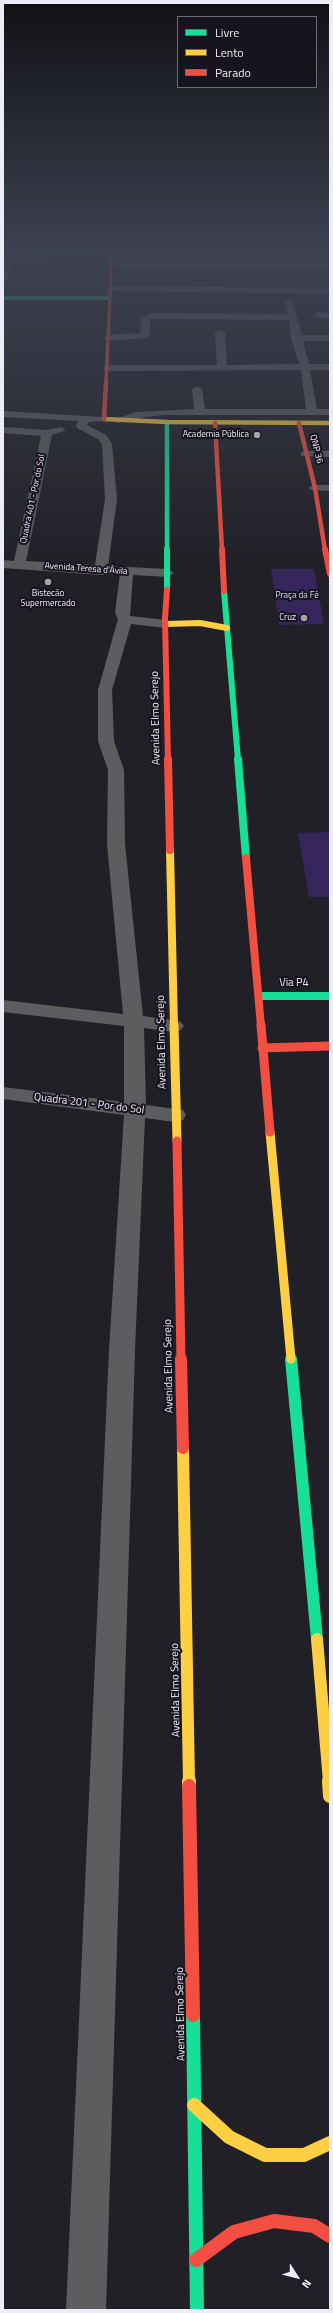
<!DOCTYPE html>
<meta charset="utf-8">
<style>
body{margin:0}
#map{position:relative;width:333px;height:2313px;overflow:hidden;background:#212026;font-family:"Titillium Web",sans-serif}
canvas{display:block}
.frame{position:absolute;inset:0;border:4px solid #eeedf5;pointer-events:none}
.legend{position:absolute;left:177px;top:16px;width:140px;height:72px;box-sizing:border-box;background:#17141f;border:1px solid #6d6b75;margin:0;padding:5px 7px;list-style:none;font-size:12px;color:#eeedf5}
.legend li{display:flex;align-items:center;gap:8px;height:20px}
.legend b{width:20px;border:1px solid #6d6b75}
.north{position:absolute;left:277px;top:2257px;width:40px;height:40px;-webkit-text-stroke:3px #17141f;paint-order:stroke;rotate:126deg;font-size:11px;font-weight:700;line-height:16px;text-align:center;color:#eeedf5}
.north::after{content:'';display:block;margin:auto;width:14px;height:18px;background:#eeedf5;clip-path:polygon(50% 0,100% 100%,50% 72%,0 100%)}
</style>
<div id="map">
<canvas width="333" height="2313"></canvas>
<div class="frame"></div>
<ul class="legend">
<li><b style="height:5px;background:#16e098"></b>Livre</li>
<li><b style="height:5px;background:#ffcf43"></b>Lento</li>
<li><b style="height:5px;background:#f24e42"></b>Parado</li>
</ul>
<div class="north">N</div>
</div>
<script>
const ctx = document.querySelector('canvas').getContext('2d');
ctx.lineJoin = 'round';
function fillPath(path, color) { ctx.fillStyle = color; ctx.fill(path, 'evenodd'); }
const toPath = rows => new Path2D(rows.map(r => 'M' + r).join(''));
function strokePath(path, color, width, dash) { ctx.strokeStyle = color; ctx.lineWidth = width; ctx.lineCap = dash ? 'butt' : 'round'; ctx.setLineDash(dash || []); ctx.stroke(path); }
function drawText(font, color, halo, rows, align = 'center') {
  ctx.font = font + ' "Titillium Web",sans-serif'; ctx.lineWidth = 4; ctx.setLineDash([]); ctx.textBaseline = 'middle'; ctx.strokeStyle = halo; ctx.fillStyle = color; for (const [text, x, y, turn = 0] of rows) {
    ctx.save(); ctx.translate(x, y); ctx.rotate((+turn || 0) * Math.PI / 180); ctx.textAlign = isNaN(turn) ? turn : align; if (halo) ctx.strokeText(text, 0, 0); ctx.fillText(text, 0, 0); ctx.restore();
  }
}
const green = toPath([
 [271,569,314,569,324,624,279,625],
 [330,832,330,897,309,897,298,833]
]);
const street = toPath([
 [7,250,15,250,13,257,98,250,116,251,112,253,12,262,7,281,3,284,3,258,5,257,7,250],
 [109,262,330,262,330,266,109,266,109,262],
 [110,286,330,288,330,294,107,291,106,289,110,286],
 [289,300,293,303,302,335,330,335,330,341,303,341,309,364,330,364,330,370,310,370,317,409,330,409,330,415,164,415,137,418,118,423,113,420,136,412,194,409,192,389,197,386,202,389,205,409,306,409,301,370,107,371,102,368,107,365,217,365,215,333,220,330,225,333,227,365,299,364,291,338,289,320,153,319,150,320,150,334,146,338,108,341,103,338,108,335,140,333,141,319,151,313,287,314,285,303,289,300],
 [318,312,330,313,330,319,315,317,314,315,318,312],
 [3,411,102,417,102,421,89,422,87,425,106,435,112,444,117,499,108,566,168,569,174,573,168,577,133,575,130,616,166,620,173,624,166,628,131,624,112,690,114,741,124,770,125,844,143,1016,174,1020,181,1022,184,1026,181,1030,174,1032,144,1028,146,1105,183,1110,186,1115,183,1120,175,1122,145,1118,135,1350,106,2310,66,2310,109,1350,124,1115,3,1099,3,1087,124,1102,124,1026,3,1012,3,1000,123,1014,107,844,108,770,98,741,98,690,118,619,115,613,120,574,101,575,3,568,3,560,14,561,41,436,3,433,3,427,47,430,61,427,66,430,52,435,26,561,95,565,105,499,102,444,98,439,77,428,76,426,78,421,3,417,3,411],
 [306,451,330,451,330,457,302,456,300,454,302,452,306,451],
 [315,485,330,485,330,491,311,490,309,488,311,486,315,485]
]);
const fastFar5 = toPath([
 [3,298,110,298]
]);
const fastFar4 = toPath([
 [167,422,167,550]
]);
const fastFar3 = toPath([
 [167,549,167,590],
 [224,591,238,760]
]);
const fastFar2 = toPath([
 [238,759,246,858],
 [259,996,330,996]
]);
const fastFar1 = toPath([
 [291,1359,317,1639]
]);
const fast = toPath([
 [193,2015,197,2310]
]);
const slowFar5 = toPath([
 [104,419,167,422,330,423]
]);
const slowFar4 = toPath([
 [166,624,200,623,227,628]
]);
const slowFar3 = toPath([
 [170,850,174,1026]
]);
const slowFar2 = toPath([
 [174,1025,177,1141],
 [270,1132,291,1359]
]);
const slowFar1 = toPath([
 [183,1448,189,1782],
 [317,1639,329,1782]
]);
const slow = toPath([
 [189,1781,189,1786],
 [329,1781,330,1796],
 [194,2105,229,2137,265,2155,304,2155,330,2143]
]);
const jamFar6 = toPath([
 [106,383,112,250]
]);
const jamFar5 = toPath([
 [104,419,106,382],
 [215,423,222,550],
 [299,423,315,488,325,550]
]);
const jamFar4 = toPath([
 [222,549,224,591],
 [325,549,330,574],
 [167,590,165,618,168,760]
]);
const jamFar3 = toPath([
 [168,759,170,850],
 [246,858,261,1026]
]);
const jamFar2 = toPath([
 [261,1025,270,1132],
 [262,1048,330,1046],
 [177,1141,181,1360]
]);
const jamFar1 = toPath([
 [181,1359,183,1448]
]);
const jam = toPath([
 [189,1786,193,2015],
 [196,2260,234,2232,274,2221,314,2226,330,2236]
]);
const markers = [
 [257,435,4,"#a6a5ad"],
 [48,582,4,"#a6a5ad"],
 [304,618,4,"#a6a5ad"]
];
const farPoinames = [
 ["Academia Pública",249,435],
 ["Bistecão",48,594,"center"],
 ["Supermercado",48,604,"center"],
 ["Cruz",296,618]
];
const farStreetnames = [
 ["QNP 36",316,449,76],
 ["Quadra 401 - Por do Sol",33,499,-78],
 ["Avenida Teresa d'Ávila",86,569,4]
];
const farParknames = [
 ["Praça da Fé",297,596]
];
const streetNames = [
 ["Avenida Elmo Serejo",156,718,-91],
 ["Via P4",294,983],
 ["Avenida Elmo Serejo",162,1042,-91],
 ["Quadra 201 - Por do Sol",89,1104,7],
 ["Avenida Elmo Serejo",169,1366,-91],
 ["Avenida Elmo Serejo",176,1690,-91],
 ["Avenida Elmo Serejo",181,2014,-91]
];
fillPath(green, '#37265c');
fillPath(street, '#5d5d60');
strokePath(fastFar5, '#16e098', 3.5);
strokePath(fastFar4, '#16e098', 4.5);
strokePath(fastFar3, '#16e098', 6);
strokePath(fastFar2, '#16e098', 8);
strokePath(fastFar1, '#16e098', 12);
strokePath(fast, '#16e098', 14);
strokePath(slowFar5, '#ffcf43', 4.5);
strokePath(slowFar4, '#ffcf43', 6);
strokePath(slowFar3, '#ffcf43', 8);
strokePath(slowFar2, '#ffcf43', 9);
strokePath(slowFar1, '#ffcf43', 12);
strokePath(slow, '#ffcf43', 14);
strokePath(jamFar6, '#f24e42', 3.5);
strokePath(jamFar5, '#f24e42', 4.5);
strokePath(jamFar4, '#f24e42', 6);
strokePath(jamFar3, '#f24e42', 8);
strokePath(jamFar2, '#f24e42', 9);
strokePath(jamFar1, '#f24e42', 12);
strokePath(jam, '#f24e42', 14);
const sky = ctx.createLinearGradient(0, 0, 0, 574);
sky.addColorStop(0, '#121215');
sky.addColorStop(0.44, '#3d4252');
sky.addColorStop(1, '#3d425200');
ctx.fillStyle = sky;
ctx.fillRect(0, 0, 333, 574);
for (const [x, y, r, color] of markers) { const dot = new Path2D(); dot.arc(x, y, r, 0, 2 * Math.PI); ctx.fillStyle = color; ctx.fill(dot); strokePath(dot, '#17141f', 1.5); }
drawText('9px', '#eeedf5', '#17141f', farPoinames, 'right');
drawText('9px', '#eeedf5', '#17141f', farStreetnames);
drawText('9px', '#dfdbf2', '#17141f', farParknames);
drawText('11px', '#eeedf5', '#17141f', streetNames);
</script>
